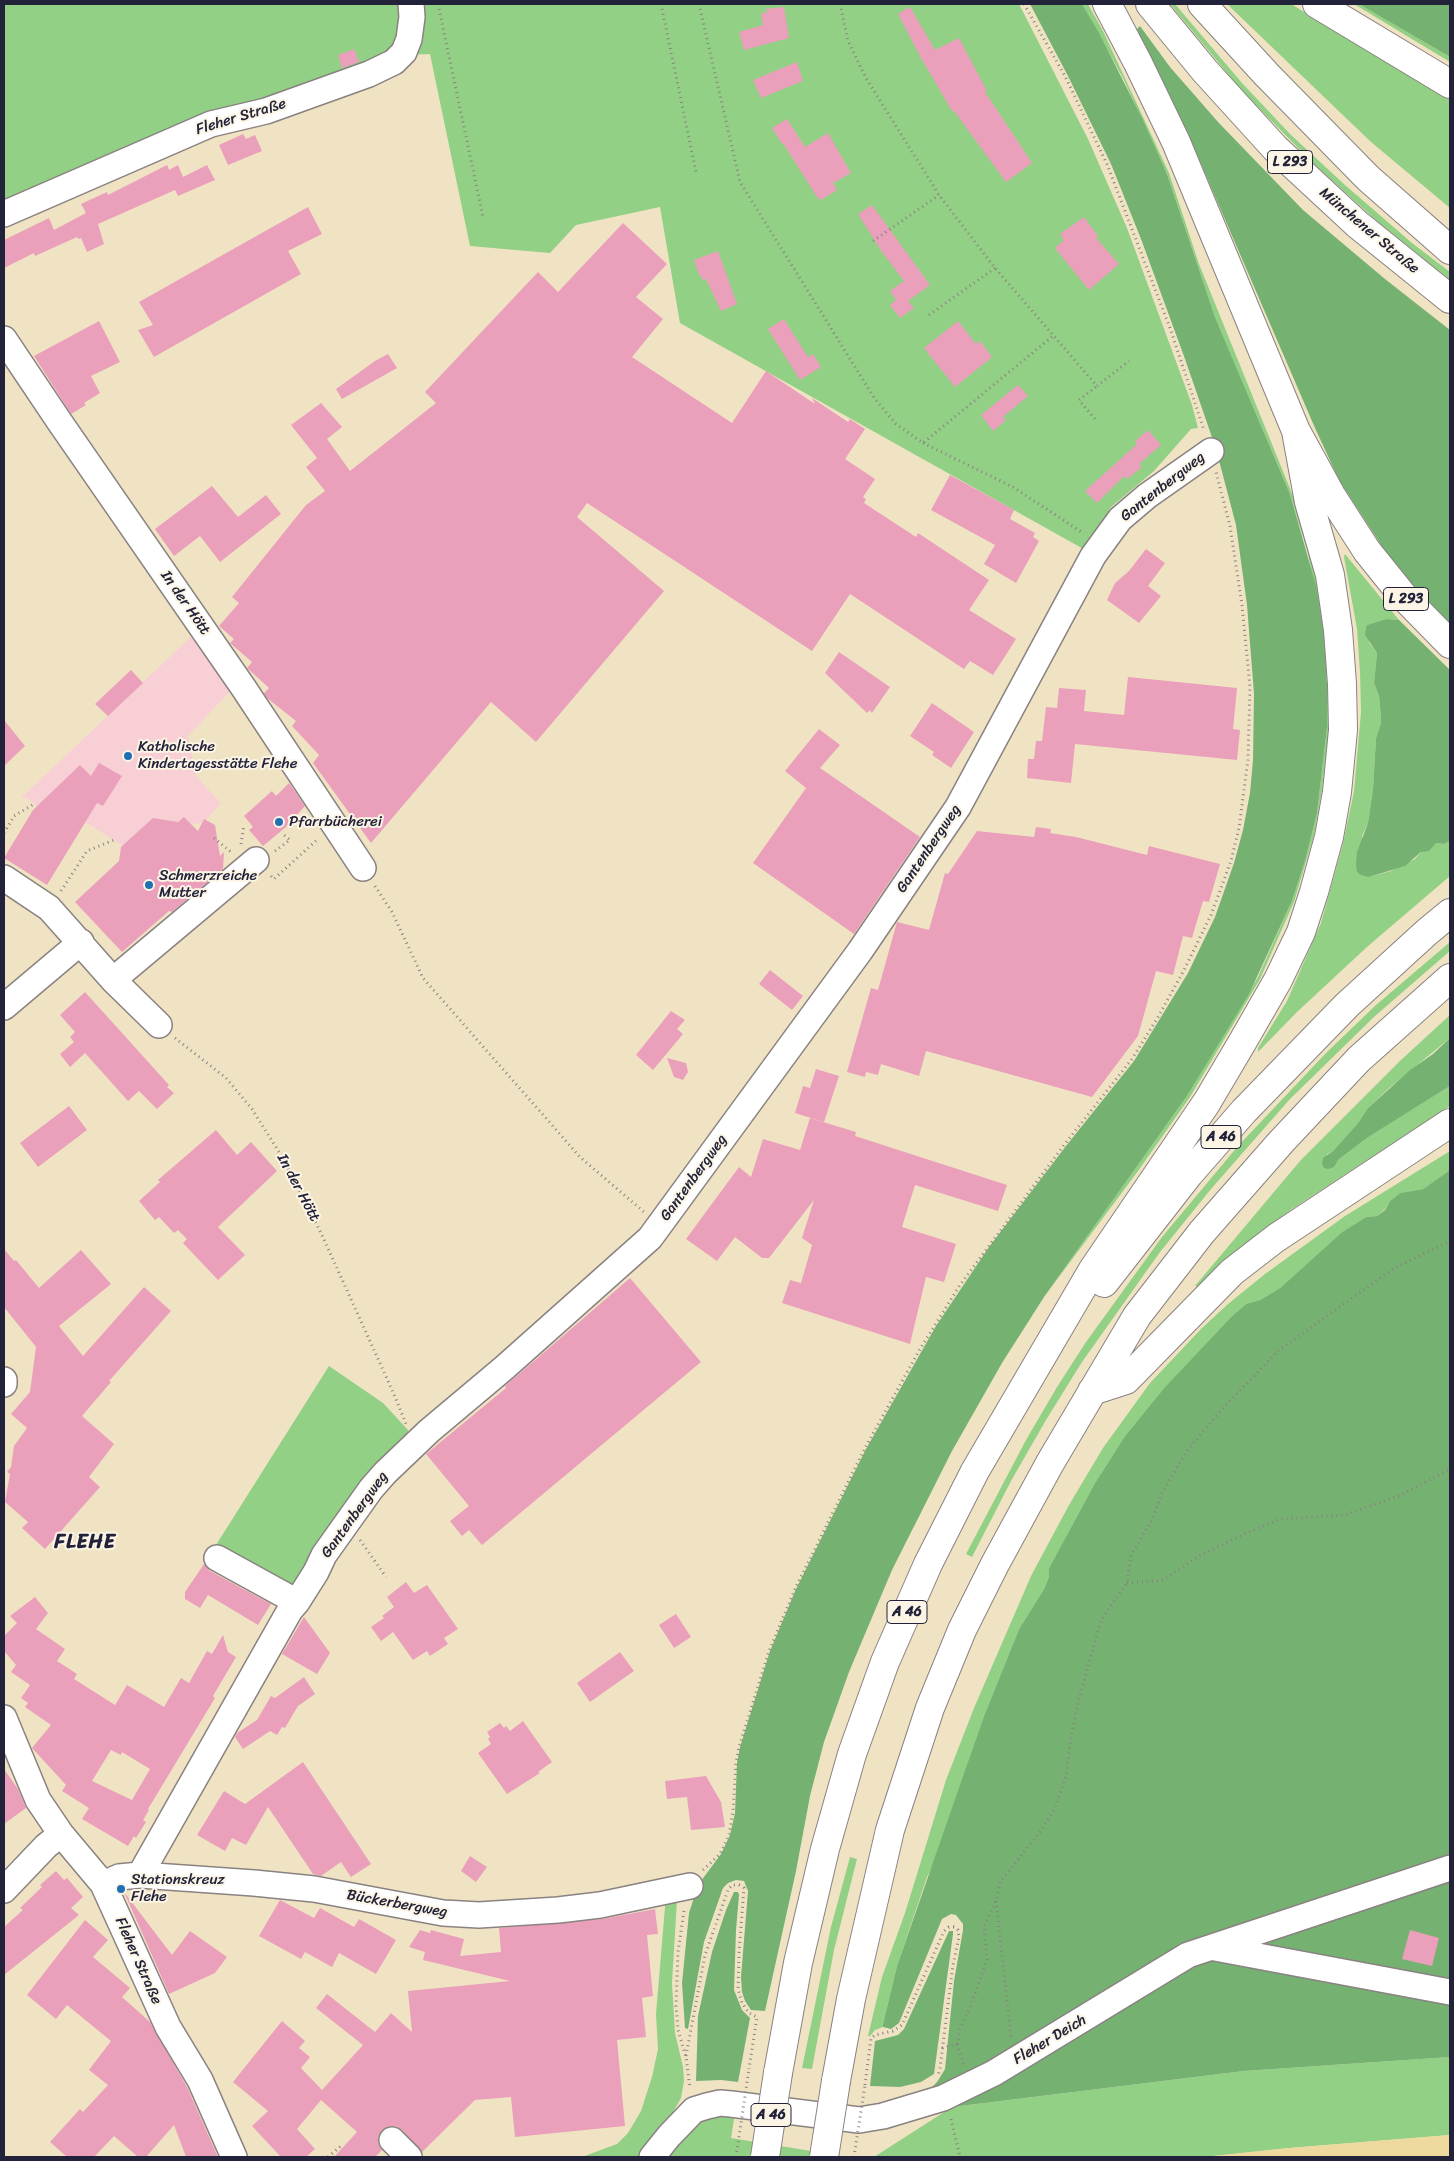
<!DOCTYPE html>
<meta charset="utf-8">
<style>
body{margin:0}
#map{position:relative;width:1454px;height:2161px;overflow:hidden;background:#f0e3c4;font-family:Sriracha,sans-serif}
canvas{display:block}
.frame{position:absolute;inset:0;border:5px solid #22223b;pointer-events:none}
</style>
<div id="map">
<canvas width="1454" height="2161"></canvas>
<div class="frame"></div>
</div>
<script>
const ctx = document.querySelector('canvas').getContext('2d');
ctx.lineJoin = 'round';
function fillPath(path, color) { ctx.fillStyle = color; ctx.fill(path, 'evenodd'); }
const toPath = rows => new Path2D(rows.map(r => 'M' + r).join(''));
function strokePath(path, color, width, dash) { ctx.strokeStyle = color; ctx.lineWidth = width; ctx.lineCap = dash ? 'butt' : 'round'; ctx.setLineDash(dash || []); ctx.stroke(path); }
function drawText(font, color, halo, rows, align = 'center') {
  ctx.font = font + ' Sriracha,sans-serif'; ctx.lineWidth = 4; ctx.setLineDash([]); ctx.textBaseline = 'middle'; ctx.strokeStyle = halo; ctx.fillStyle = color; for (const [text, x, y, turn = 0] of rows) {
    ctx.save(); ctx.translate(x, y); ctx.rotate((+turn || 0) * Math.PI / 180); ctx.textAlign = isNaN(turn) ? turn : align; if (halo) ctx.strokeText(text, 0, 0); ctx.fillText(text, 0, 0); ctx.restore();
  }
}
const built = toPath([
 [197,631,233,688,188,736,196,776,221,803,206,820,204,819,202,823,192,824,184,817,173,825,168,820,162,819,156,824,152,818,151,823,139,834,136,833,125,847,85,822,74,840,27,798,21,798]
]);
const green = toPath([
 [4,4,1019,4,1088,139,1127,228,1192,405,1198,428,1191,429,1154,471,1111,507,1087,551,680,323,660,207,576,225,550,253,470,246,430,54,406,55,4,211],
 [1082,4,1088,4,1103,31,1169,173,1199,264,1295,501,1306,536,1322,606,1330,684,1329,729,1322,790,1314,835,1294,902,1260,979,1190,1097,1138,1171,1044,1297,1187,1096,1258,977,1292,901,1305,861,1317,813,1327,728,1327,684,1324,634,1308,554,1290,494,1215,317,1167,174,1123,78],
 [1170,4,1175,4,1242,83,1291,135,1345,185,1412,243,1450,272,1450,280,1377,221,1316,166,1242,91],
 [1227,4,1291,4,1450,100,1450,208,1371,142],
 [1354,4,1359,4,1450,57,1450,62],
 [1345,554,1399,620,1386,619,1367,625,1369,642,1377,653,1374,683,1379,696,1381,717,1381,723,1376,738,1373,789,1368,823,1362,836,1369,877,1391,871,1415,859,1421,852,1436,843,1444,844,1450,841,1450,876,1367,947,1297,1012,1258,1052,1258,1048,1287,1001,1321,923,1343,844,1354,791,1361,712,1360,672,1357,629,1344,557],
 [1450,942,1450,951,1375,1016,1290,1099,1211,1189,1160,1252,1082,1362,1046,1420,1011,1481,972,1557,966,1554,1026,1440,1057,1387,1086,1342,1162,1237,1238,1146,1326,1053,1376,1005],
 [1450,1015,1450,1038,1389,1088,1368,1108,1358,1123,1333,1151,1326,1155,1338,1160,1367,1138,1450,1086,1450,1106,1292,1209,1229,1257,1197,1287,1195,1286,1300,1161,1401,1060],
 [1450,1151,1450,1170,1423,1189,1400,1193,1390,1201,1385,1209,1377,1216,1366,1217,1342,1232,1280,1288,1260,1300,1246,1304,1231,1317,1164,1388,1125,1436,1095,1483,1049,1568,1049,1577,1044,1589,1019,1629,984,1716,934,1863,927,1877,897,1966,883,2024,883,2027,875,2030,870,2036,868,2036,882,1977,905,1913,946,1780,974,1708,1031,1576,1069,1505,1103,1448,1150,1383,1202,1328,1228,1304,1265,1274,1345,1216],
 [329,1366,383,1403,408,1430,408,1439,299,1590,216,1545],
 [850,1857,857,1859,834,1950,812,2069,802,2068,831,1927],
 [666,1895,677,1900,672,1983,675,2033,683,2067,684,2081,681,2098,671,2116,653,2142,638,2157,582,2157,617,2144,628,2133,641,2111,652,2077,658,2049,656,2014],
 [1450,2057,1450,2135,1289,2148,1204,2157,874,2157,952,2107,1244,2071],
 [705,2113,735,2113,731,2138,848,2157,662,2157]
]);
const forest = toPath([
 [1030,4,1082,4,1099,33,1142,118,1167,174,1215,317,1290,494,1316,586,1324,634,1327,684,1327,728,1317,813,1305,861,1292,901,1249,994,1187,1096,1044,1297,1002,1363,952,1451,892,1570,849,1672,824,1742,810,1796,796,1871,765,2011,751,2010,745,2001,742,1992,741,1977,748,1891,744,1881,736,1880,728,1883,723,1888,704,1942,688,2029,685,2028,682,1983,689,1913,698,1885,721,1854,730,1835,735,1813,737,1763,740,1747,770,1651,796,1589,866,1449,936,1326,989,1247,1066,1146,1134,1061,1188,973,1215,917,1234,863,1243,830,1250,793,1253,760,1254,694,1247,605,1236,525,1216,449,1185,359,1141,239,1111,164,1068,76],
 [1359,4,1450,4,1450,57,1376,14],
 [1140,26,1170,67,1218,122,1303,210,1385,279,1450,330,1450,627,1428,604,1387,554,1339,480,1315,428,1192,143,1138,33,1137,29],
 [1386,619,1399,620,1450,670,1450,841,1444,844,1436,843,1429,851,1421,852,1405,866,1369,877,1361,875,1357,872,1356,864,1357,852,1368,823,1373,789,1376,738,1381,723,1381,717,1379,696,1374,683,1377,653,1365,635,1366,628,1367,625],
 [1450,1038,1450,1086,1367,1138,1338,1160,1334,1167,1328,1169,1324,1168,1322,1164,1323,1158,1333,1151,1358,1123,1368,1108,1410,1070,1433,1054],
 [1450,1170,1450,2057,1244,2071,952,2107,942,2088,931,2088,937,2082,945,2069,954,1981,963,1930,963,1924,956,1915,951,1914,942,1919,899,2023,891,2029,883,2027,883,2024,897,1966,984,1716,1019,1629,1044,1589,1049,1577,1049,1568,1095,1483,1125,1436,1164,1388,1231,1317,1246,1304,1260,1300,1280,1288,1342,1232,1366,1217,1377,1216,1385,1210,1390,1201,1400,1193,1423,1189],
 [734,1892,738,1892,739,1895,736,1930,734,1990,742,2010,750,2018,738,2082,721,2080,696,2081,698,2016,712,1952,726,1910],
 [949,1931,953,1931,953,1934,934,2074,921,2082,900,2087,870,2086,875,2041,898,2035,904,2029]
]);
const sand = toPath([
 [1450,2135,1450,2157,1204,2157,1289,2148]
]);
const building = toPath([
 [784,7,789,38,744,50,739,32,763,25,761,13,767,13,766,9],
 [910,7,935,50,959,38,987,91,985,92,1032,163,1006,182,954,111,952,111,921,58,898,14],
 [354,49,359,62,342,68,338,55],
 [797,62,803,81,761,98,753,80],
 [787,119,805,147,828,133,851,173,833,183,837,190,821,200,817,197,783,143,782,144,772,128],
 [243,134,246,139,255,135,262,151,228,165,219,145],
 [167,165,169,170,178,165,183,177,207,165,215,180,178,196,175,190,98,224,104,244,87,252,81,238,78,239,77,237,35,256,34,253,4,268,4,240,49,218,54,230,86,213,81,204,107,192,108,195],
 [872,205,930,285,908,301,914,308,900,318,890,305,896,300,890,291,904,281,882,252,858,214],
 [308,207,322,234,288,251,301,274,154,357,138,330,153,325,139,302],
 [1084,217,1098,236,1096,238,1119,264,1089,290,1055,248,1064,240,1060,234],
 [623,223,667,264,636,297,663,319,632,357,732,423,766,371,815,404,812,398,848,422,850,419,865,429,845,459,875,479,863,497,866,499,864,503,916,537,918,533,989,580,969,610,1016,639,993,675,970,661,964,669,850,594,812,651,587,503,577,517,664,591,536,742,491,702,371,843,313,763,319,755,292,726,296,721,267,698,264,693,269,688,247,668,252,662,230,643,234,639,219,626,239,603,232,597,306,505,325,491,306,467,317,458,291,425,321,403,342,427,327,439,350,471,436,403,425,392,538,272,558,292],
 [718,251,737,304,721,311,706,279,703,280,698,272,694,260],
 [784,319,808,357,813,354,821,367,800,380,768,329],
 [99,321,120,362,91,376,100,393,84,403,86,405,71,414,34,356],
 [958,321,976,344,980,341,992,357,955,387,924,348],
 [388,354,397,368,342,399,336,389,375,361],
 [1018,385,1028,396,1003,417,1006,420,993,431,981,415],
 [1148,430,1161,445,1139,464,1142,467,1127,479,1124,476,1097,503,1085,491,1137,444,1135,441],
 [950,475,1014,510,1010,519,1035,533,1033,537,1039,541,1016,583,984,564,995,545,931,510],
 [212,486,238,517,266,495,281,514,220,562,200,536,174,556,155,529],
 [1146,549,1165,563,1148,586,1161,596,1139,623,1107,600,1115,583,1129,571],
 [839,652,890,687,872,713,870,710,867,713,825,673],
 [131,670,143,683,108,716,95,704],
 [1128,677,1237,688,1233,729,1240,730,1237,760,1075,744,1071,783,1027,778,1028,759,1034,759,1036,741,1042,741,1046,707,1057,708,1059,688,1086,690,1084,711,1124,715],
 [932,703,974,732,951,768,932,755,934,752,910,736],
 [4,720,25,746,4,766],
 [819,729,840,745,820,768,920,837,854,934,753,863,806,788,785,771],
 [99,763,122,776,103,806,97,803,47,885,4,858,33,810,80,765,91,776],
 [289,783,305,806,286,827,263,846,249,830,253,827,244,816,272,791,276,796],
 [184,817,198,831,204,819,215,825,220,856,224,852,223,869,172,912,169,911,122,952,75,902,119,861,121,847,153,818,178,822],
 [1036,827,1051,829,1050,833,1076,837,1147,855,1149,846,1220,864,1209,902,1203,901,1192,938,1183,936,1173,975,1156,971,1138,1036,1092,1097,926,1051,919,1076,881,1064,878,1075,866,1072,865,1077,847,1072,871,988,878,990,897,922,929,930,945,873,948,874,977,831,1034,837],
 [770,970,803,996,792,1010,759,984],
 [85,992,169,1085,167,1087,174,1093,157,1109,139,1091,128,1101,85,1053,70,1067,60,1054,74,1042,70,1037,75,1032,60,1015],
 [671,1011,685,1020,677,1029,683,1034,653,1070,636,1055],
 [667,1058,686,1063,688,1072,683,1080,674,1077],
 [816,1069,839,1076,824,1122,795,1113,803,1086,810,1088],
 [69,1106,87,1130,38,1167,20,1143],
 [810,1118,856,1132,855,1136,1007,1185,998,1211,915,1185,902,1227,956,1244,944,1282,926,1277,910,1344,782,1303,790,1280,801,1283,812,1245,802,1238,814,1200,769,1258,762,1258,735,1237,717,1261,686,1239,739,1167,751,1177,763,1139,800,1150],
 [216,1130,237,1155,251,1142,277,1171,218,1227,245,1255,218,1280,183,1243,187,1239,178,1230,174,1233,159,1217,155,1220,139,1201,160,1182,158,1180],
 [4,1249,14,1261,16,1260,39,1288,81,1250,111,1284,59,1326,83,1356,144,1287,171,1311,109,1381,111,1382,82,1416,114,1444,89,1477,100,1487,45,1549,22,1528,28,1522,5,1502,10,1474,7,1472,11,1467,14,1446,27,1428,11,1414,30,1392,36,1347,4,1307],
 [630,1278,701,1362,482,1545,469,1530,462,1536,450,1521,469,1506,426,1454,506,1388,505,1386],
 [204,1564,210,1571,271,1604,258,1625,208,1595,200,1608,185,1599,185,1592],
 [406,1582,414,1593,427,1585,458,1629,444,1638,448,1644,430,1656,427,1651,413,1660,393,1632,381,1641,371,1627,384,1618,382,1616,394,1607,387,1597],
 [35,1597,48,1613,36,1629,65,1649,57,1661,77,1674,74,1679,115,1705,127,1685,164,1707,181,1678,189,1683,207,1651,212,1654,223,1635,228,1652,236,1657,213,1696,215,1698,148,1809,149,1810,143,1820,146,1822,136,1838,134,1836,128,1846,82,1819,89,1808,62,1791,66,1785,32,1748,51,1725,25,1707,28,1703,21,1698,30,1685,11,1672,16,1665,4,1651,4,1636,17,1623,10,1616],
 [111,1750,121,1755,122,1752,150,1769,132,1800,92,1781],
 [676,1614,691,1637,674,1648,659,1625],
 [304,1617,330,1653,317,1674,282,1654],
 [620,1652,634,1671,590,1702,577,1683],
 [304,1677,315,1694,298,1706,285,1728,282,1727,277,1735,270,1731,243,1749,235,1737,237,1733,257,1720,271,1696,275,1698],
 [523,1721,552,1762,538,1772,540,1773,507,1794,478,1753,491,1744,488,1739,490,1737,487,1732,500,1723,504,1728,506,1726,510,1731],
 [303,1762,371,1864,351,1877,341,1862,321,1876,313,1874,268,1807,246,1845,232,1838,225,1851,197,1835,224,1791,245,1804],
 [4,1769,18,1789,26,1808,4,1824],
 [706,1776,721,1802,725,1827,691,1830,687,1797,667,1799,665,1781],
 [470,1856,487,1867,476,1882,461,1871],
 [56,1871,64,1880,67,1878,83,1897,71,1908,79,1915,4,1975,4,1927,23,1910,20,1908,42,1887,40,1885],
 [124,1892,172,1955,190,1931,227,1957,215,1973,169,1994],
 [280,1900,314,1918,320,1908,354,1927,359,1919,396,1940,376,1974,339,1953,332,1967,305,1952,301,1959,259,1936],
 [655,1909,658,1934,647,1935,653,1996,642,1998,646,2037,617,2040,625,2126,515,2137,511,2097,475,2100,422,2152,402,2130,396,2126,389,2126,382,2130,378,2136,378,2143,382,2150,375,2157,334,2157,357,2132,321,2100,297,2129,315,2149,306,2157,281,2157,252,2126,268,2111,233,2082,282,2021,305,2041,299,2048,310,2057,301,2068,322,2090,363,2045,316,2008,327,1994,375,2032,391,2013,412,2032,408,1991,510,1981,423,1960,425,1952,409,1947,420,1930,430,1933,431,1930,464,1939,460,1956,501,1952,499,1928,602,1919],
 [85,1920,108,1940,93,1957,130,1988,122,1997,150,2022,187,2087,218,2157,186,2157,174,2125,146,2157,138,2157,114,2136,94,2157,67,2157,50,2142,80,2109,83,2112,108,2085,89,2070,111,2041,67,2005,56,2019,27,1995],
 [1410,1930,1439,1938,1432,1966,1402,1959]
]);
const path = toPath([
 [438,4,483,217],
 [661,4,696,172],
 [699,4,740,182,875,399,896,424,923,443,1053,336],
 [840,4,848,41,866,78,939,195,995,268,1097,386,1129,361],
 [1024,4,1065,76,1107,164,1170,328,1204,430],
 [873,241,939,195],
 [929,315,995,268],
 [1095,419,1079,400,1097,386],
 [923,443,1013,487,1083,533],
 [4,833,14,816,34,804],
 [214,838,231,852],
 [241,844,244,825],
 [275,851,290,840,284,835],
 [271,876,274,879,318,839],
 [375,886,392,912,423,978,580,1157,644,1212],
 [61,891,87,851,114,840],
 [175,1038,226,1078,252,1109,284,1160,321,1233,393,1392,406,1424],
 [360,1540,386,1577],
 [1127,1583,1163,1580,1199,1556,1242,1535,1280,1519,1345,1515,1401,1495,1450,1469],
 [703,1870,720,1854,729,1835,733,1812,736,1763,739,1747,769,1651,795,1589,865,1448,920,1349,960,1285,1064,1145,1132,1059,1158,1017,1184,970,1211,915,1231,861,1239,828,1248,759,1250,687,1242,605,1230,526,1216,472],
 [996,1901,1011,2037],
 [684,1911,678,1952,676,2006,678,2030,686,2057,690,2088],
 [957,2044,964,2064],
 [942,2048,957,2044,960,2029,969,2010,987,1960,984,1926,996,1901,1000,1882,1040,1832,1054,1810,1066,1776,1071,1736,1079,1699,1101,1620,1127,1583,1131,1555,1152,1520,1162,1493,1186,1452,1224,1407,1279,1350,1393,1269,1450,1241],
 [686,2056,705,1955,728,1890,732,1885,739,1885,744,1888,739,1953,738,1989,742,2003,749,2013,757,2017,749,2069],
 [865,2085,871,2038,875,2035,893,2031,902,2025,944,1931,949,1927,954,1927,958,1930,959,1937,953,1965,940,2068,938,2076],
 [951,2119,960,2157],
 [328,2157,341,2146,342,2148]
]);
const minor = toPath([
 [4,214,211,124,266,111,369,74,394,62,404,52,409,39,412,17,411,4],
 [4,339,59,421,243,687,363,868],
 [4,878,49,908,113,980,159,1025],
 [113,980,256,860],
 [4,1007,81,942],
 [4,1380,4,1384],
 [217,1558,297,1602],
 [4,1718,38,1800,61,1834,103,1884,168,2027,200,2080,234,2157],
 [140,1875,290,1610,297,1602,316,1572,324,1555,371,1489,385,1473,429,1431,504,1368,650,1238,860,951,958,807,1093,556,1120,519,1147,496,1211,451],
 [103,1884,119,1877,140,1875,254,1883,314,1889,443,1913,479,1915,558,1910,600,1905,690,1886],
 [4,1890,46,1846,61,1834],
 [1215,1948,1450,1992],
 [392,2140,409,2157],
 [652,2157,669,2136,694,2110,707,2106,720,2103,731,2104,859,2120,883,2116,943,2098,994,2073,1188,1955,1450,1868]
]);
const highway = toPath([
 [1107,4,1138,63,1176,142,1296,431,1331,495,1367,551,1404,597,1450,644],
 [1150,4,1205,71,1275,148,1357,224,1450,299],
 [1202,4,1267,75,1368,178,1450,250],
 [1317,4,1450,84],
 [1104,1283,1189,1174,1244,1111,1347,1005,1427,932,1450,913],
 [1092,1391,1126,1380,1232,1272,1276,1238,1450,1123],
 [778,2073,798,1963,825,1849,852,1754,885,1662,928,1564,975,1471,1092,1271,1207,1102,1243,1041,1278,980,1301,932,1314,892,1329,837,1337,792,1343,730,1342,684,1338,630,1330,575,1309,502,1296,431],
 [836,2081,851,1999,890,1830,930,1708,962,1630,995,1564,1050,1463,1137,1316,1202,1232,1281,1142,1359,1059,1450,978]
]);
const pathBridge = toPath([
 [736,2157,749,2069],
 [854,2157,865,2085]
]);
const highwayBridge = toPath([
 [765,2157,778,2073],
 [824,2157,836,2081]
]);
const markers = [
 [128,756,5,"#1f6fb2"],
 [279,822,5,"#1f6fb2"],
 [149,885,5,"#1f6fb2"],
 [121,1889,5,"#1f6fb2"]
];
const shields = [
 [1290,162,45],
 [1406,599,45],
 [1221,1137,40],
 [907,1612,40],
 [771,2115,40]
];
const shieldNames = [
 ["L 293",1290,162],
 ["L 293",1406,599],
 ["A 46",1221,1137],
 ["A 46",907,1612],
 ["A 46",771,2115]
];
const streetNames = [
 ["Fleher Straße",241,117,-17],
 ["Münchener Straße",1369,231,40],
 ["Gantenbergweg",1163,487,-38],
 ["In der Hött",185,603,55],
 ["Gantenbergweg",929,849,-56],
 ["Gantenbergweg",694,1178,-54],
 ["In der Hött",298,1188,62],
 ["Gantenbergweg",355,1515,-54],
 ["Bückerbergweg",397,1904,10],
 ["Fleher Straße",138,1961,66],
 ["Fleher Deich",1050,2040,-31]
];
const poiNames = [
 ["Katholische",138,747],
 ["Kindertagesstätte Flehe",138,764],
 ["Pfarrbücherei",289,822],
 ["Schmerzreiche",159,876],
 ["Mutter",159,893],
 ["Stationskreuz",131,1880],
 ["Flehe",131,1897]
];
const districtNames = [
 ["FLEHE",85,1543]
];
fillPath(built, '#f7cfd5');
fillPath(green, '#92d085');
fillPath(forest, '#75b272');
fillPath(sand, '#eeda9e');
fillPath(building, '#eaa0ba');
strokePath(minor, '#898280', 28);
strokePath(highway, '#898280', 30);
strokePath(path, '#898280', 3, [1, 4]);
strokePath(minor, '#fff', 25);
strokePath(highway, '#fff', 28);
strokePath(highwayBridge, '#898280', 30, []);
strokePath(pathBridge, '#898280', 3, [1, 4]);
strokePath(highwayBridge, '#fff', 28);
for (const [x, y, r, color] of markers) { const dot = new Path2D(); dot.arc(x, y, r, 0, 2 * Math.PI); ctx.fillStyle = color; ctx.fill(dot); strokePath(dot, '#fcf5e5', 2); }
for (const [x, y, w] of shields) { const box = new Path2D(); box.roundRect(x - w / 2, y - 11.5, w, 23, 4); ctx.fillStyle = '#fcf5e5'; ctx.fill(box); strokePath(box, '#22223b', 1); }
drawText('bold 14px', '#22223b', null, shieldNames);
drawText('15px', '#22223b', '#fcf5e5', streetNames);
drawText('15px', '#22223b', '#fcf5e5', poiNames, 'left');
ctx.letterSpacing = '1px';
drawText('bold 20px', '#22223b', '#fcf5e5', districtNames);
ctx.letterSpacing = '0px';
</script>
